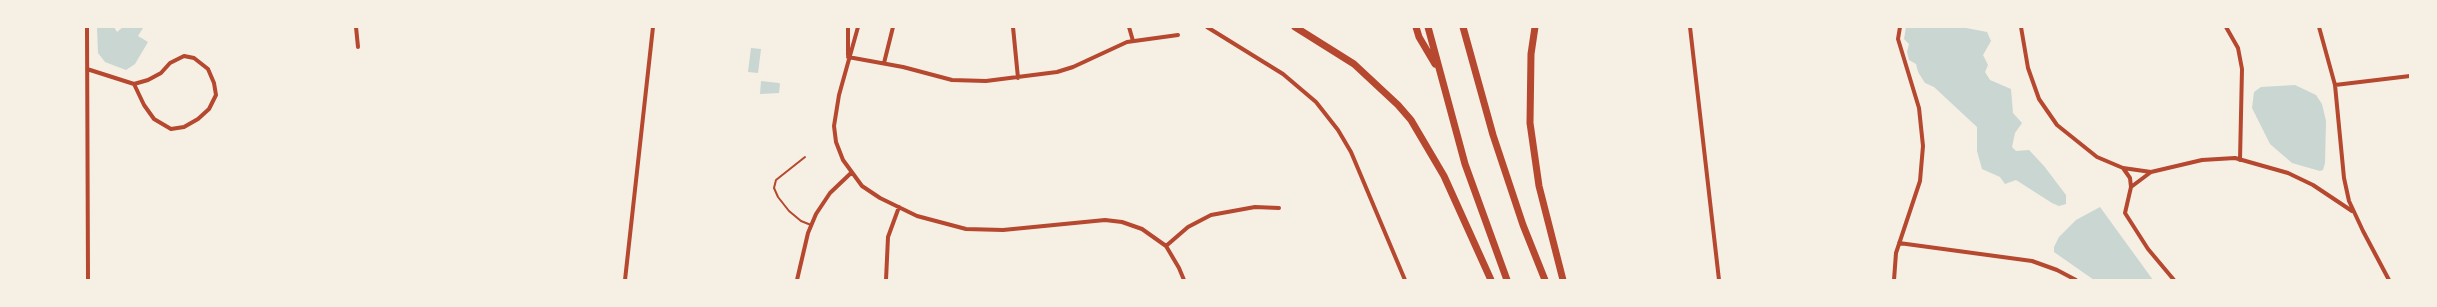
<!DOCTYPE html>
<style>
body{margin:0}
#map{position:relative;width:2437px;height:307px;overflow:hidden;background:#f6efe4;font-family:Poppins,sans-serif}
canvas{display:block}
.frame{position:absolute;inset:0;border:28px solid #f6efe4;pointer-events:none}
</style>
<div id="map">
<canvas width="2437" height="307"></canvas>
<div class="frame"></div>
</div>
<script>
const ctx = document.querySelector('canvas').getContext('2d');
ctx.lineJoin = 'round';
function fillPath(path, color) { ctx.fillStyle = color; ctx.fill(path, 'evenodd'); }
const toPath = rows => new Path2D(rows.map(r => 'M' + r).join(''));
function strokePath(path, color, width, dash) { ctx.strokeStyle = color; ctx.lineWidth = width; ctx.lineCap = dash ? 'butt' : 'round'; ctx.setLineDash(dash || []); ctx.stroke(path); }
const water = toPath([
 [97,27,114,27,117,32,123,27,148,27,143,28,138,36,148,42,135,64,126,70,105,62,98,53],
 [1906,27,1961,27,1987,32,1991,41,1983,55,1988,65,1985,72,1990,80,2011,89,2013,113,2022,123,2015,133,2012,147,2016,151,2029,150,2044,166,2066,195,2066,204,2059,206,2052,203,2016,180,2005,184,2000,177,1982,169,1977,151,1977,127,1934,87,1925,83,1918,72,1916,64,1909,60,1907,52,1909,44,1904,39],
 [751,48,761,49,758,73,748,72],
 [761,81,779,83,780,84,779,93,760,94],
 [2295,85,2316,95,2322,104,2326,121,2325,163,2323,170,2320,171,2292,163,2270,144,2252,108,2254,92,2261,87],
 [2100,207,2153,280,2094,280,2054,252,2054,247,2059,237,2076,220]
]);
const service = toPath([
 [805,157,776,180,774,188,778,197,789,211,801,221,811,225]
]);
const minor = toPath([
 [87,27,88,280],
 [356,27,358,47],
 [848,27,848,55],
 [858,27,839,95,834,126,836,142,843,160,862,186,880,198,917,216,966,229,1003,230,1105,220,1122,222,1142,229,1166,246,1179,268,1184,280],
 [1013,27,1018,78],
 [1129,27,1133,41],
 [1207,27,1283,74,1316,102,1338,130,1351,152,1405,280],
 [1690,27,1719,280],
 [2021,27,2028,68,2039,99,2057,125,2097,157,2123,168,2151,172,2202,160,2235,158,2288,173,2313,185,2352,211],
 [2226,27,2238,48,2242,69,2240,160],
 [2319,27,2335,85,2344,178,2349,201,2363,231,2389,280],
 [848,57,903,67,952,80,986,81,1057,72,1073,67,1127,42,1178,35],
 [884,63,893,27],
 [87,69,134,84,144,105,154,119,171,129,184,127,198,119,209,109,216,95,214,83,208,69,194,58,184,56,170,63,161,73,148,80,134,84],
 [2335,85,2410,76],
 [2123,168,2130,178,2131,187],
 [2151,172,2131,187,2125,213,2148,249,2174,280],
 [1899,243,2032,261,2057,270,2076,280],
 [1166,246,1188,227,1211,215,1255,207,1279,208],
 [625,280,653,27],
 [797,280,808,233,816,214,830,193,851,173],
 [886,280,888,237,899,207],
 [1894,280,1896,253,1920,181,1923,146,1919,108,1898,39,1900,27]
]);
const motorway = toPath([
 [1295,27,1354,64,1398,105,1411,120,1444,176,1491,280],
 [1416,27,1419,37,1435,64],
 [1428,27,1465,164,1507,280],
 [1463,27,1493,135,1523,225,1545,280],
 [1535,27,1531,54,1530,123,1539,186,1563,280]
]);
fillPath(water, '#c9d6d2');
strokePath(service, '#b5482f', 2);
strokePath(minor, '#b5482f', 4);
strokePath(motorway, '#b5482f', 7);
</script>
